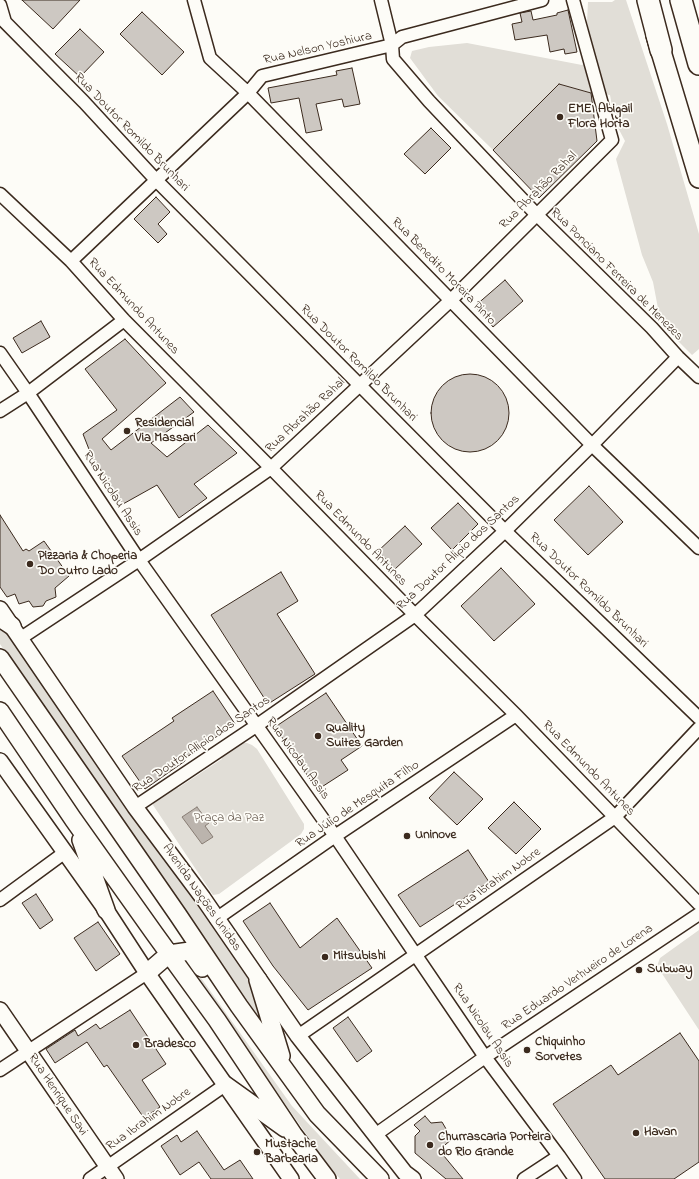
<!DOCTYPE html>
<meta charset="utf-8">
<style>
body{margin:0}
canvas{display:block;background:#fdfcf7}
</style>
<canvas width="699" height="1179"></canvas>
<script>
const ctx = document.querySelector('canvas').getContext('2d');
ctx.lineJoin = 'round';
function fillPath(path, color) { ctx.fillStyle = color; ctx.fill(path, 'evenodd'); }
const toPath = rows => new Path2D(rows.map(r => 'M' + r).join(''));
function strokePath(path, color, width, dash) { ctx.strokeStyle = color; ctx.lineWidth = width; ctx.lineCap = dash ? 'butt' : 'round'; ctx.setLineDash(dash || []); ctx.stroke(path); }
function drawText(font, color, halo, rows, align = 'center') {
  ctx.font = font + ' "Indie Flower",sans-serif'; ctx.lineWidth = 3.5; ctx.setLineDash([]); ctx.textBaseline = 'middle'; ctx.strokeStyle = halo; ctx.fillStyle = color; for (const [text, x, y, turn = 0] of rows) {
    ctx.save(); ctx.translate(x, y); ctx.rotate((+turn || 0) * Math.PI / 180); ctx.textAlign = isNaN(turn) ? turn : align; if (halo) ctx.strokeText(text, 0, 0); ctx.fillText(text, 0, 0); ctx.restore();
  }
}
const green = toPath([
 [615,0,626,0,667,124,699,234,699,349,692,355,661,324,653,282,642,255,616,159,625,141,615,122,610,95,592,93,559,84,493,150,438,96,410,58,412,51,429,47,467,43,582,65,594,56,587,22,588,2,612,2],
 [0,627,6,632,248,977,256,990,262,1018,260,1018,243,996,209,944,85,769,0,644],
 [242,743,247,743,252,745,257,749,304,824,304,829,301,834,219,894,213,895,153,805,155,799,176,786,178,788,222,759,220,755],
 [699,930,699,1030,657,966,660,958],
 [184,959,189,961,292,1106,360,1179,340,1179,325,1161]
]);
const water = toPath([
 [197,807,209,823,205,826,213,837,202,844,182,817,197,807]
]);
const building = toPath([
 [22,0,80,0,53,29,22,0],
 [568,10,577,52,565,54,564,49,550,52,547,35,515,40,512,24,522,22,520,13,531,11,533,20,557,15,557,13,568,10],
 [142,12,184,52,162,75,120,34,142,12],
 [80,29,104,52,80,77,55,54,80,29],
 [352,68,360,104,344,107,342,99,316,104,322,130,306,133,299,98,271,103,268,88,337,75,336,71,352,68],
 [559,84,591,93,597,141,539,198,493,150,559,84],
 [431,128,451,148,425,174,404,154,431,128],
 [156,197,170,212,158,224,167,234,158,243,134,219,156,197],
 [505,280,523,301,493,327,475,306,505,280],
 [41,321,50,337,22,353,13,338,41,321],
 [125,339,166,383,102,439,111,450,180,397,194,412,151,443,167,457,208,425,237,453,194,484,207,498,179,518,157,485,123,504,92,457,83,434,117,410,85,369,125,339],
 '431 413a39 39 0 1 1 78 0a39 39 0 1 1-78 0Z',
 [589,486,623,522,588,555,554,520,589,486],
 [458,503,478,524,452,550,431,528,458,503],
 [0,515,23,551,26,549,29,551,44,541,69,576,55,588,56,597,46,601,43,606,33,607,29,601,19,604,15,594,7,597,0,587,0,515],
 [405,526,422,544,395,569,378,551,405,526],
 [501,568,535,604,494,641,461,606,501,568],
 [281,572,298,601,277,614,315,674,268,704,211,615,281,572],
 [213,691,235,724,184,759,185,761,145,789,122,756,174,721,172,718,213,691],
 [326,693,362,746,341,760,348,770,317,790,275,727,326,693],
 [454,772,483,799,457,825,429,798,454,772],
 [514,802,541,829,516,854,488,828,514,802],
 [468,850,489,882,420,927,398,895,468,850],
 [36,894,53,920,40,929,22,903,36,894],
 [270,903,300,948,337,918,372,968,308,1010,273,966,243,921,270,903],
 [98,922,120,954,96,971,74,938,98,922],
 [130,1010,166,1064,142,1080,160,1107,144,1118,107,1065,104,1067,87,1042,55,1063,46,1049,75,1030,78,1036,96,1024,100,1029,130,1010],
 [348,1017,372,1051,357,1062,333,1028,348,1017],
 [680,1033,699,1061,699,1162,674,1179,605,1179,553,1104,611,1065,618,1075,680,1033],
 [425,1116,431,1123,442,1122,452,1139,439,1150,463,1179,446,1179,415,1153,415,1136,420,1131,414,1125,425,1116],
 [197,1131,224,1170,240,1160,253,1179,211,1179,199,1162,180,1175,161,1146,177,1135,181,1142,197,1131]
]);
const minor = toPath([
 [194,0,210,58,248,93,592,445,699,548],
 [381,0,392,45,393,59,429,101,536,214,652,328,678,357,699,377],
 [0,5,5,22],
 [0,17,84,102,156,180,436,462,505,531,699,718],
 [0,194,71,261,124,320,271,468,415,615,516,715,699,904],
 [71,261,248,93,262,76,392,45,402,37,542,0],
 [0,353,28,393,139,560,335,836,485,1057,559,1156,575,1179],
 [0,411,28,393,124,320],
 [21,638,139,560,271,468,451,300,612,140,573,0],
 [135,807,256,726,415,615,505,531,592,445,678,357],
 [0,900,64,853],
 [216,919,335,836,516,715],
 [298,1036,615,817,699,728],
 [0,1070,147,973],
 [375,1135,485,1057,699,914],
 [90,1179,225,1085],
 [524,1179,559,1156]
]);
const tertiary = toPath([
 [0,609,135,807,203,898,298,1036,405,1173,413,1179],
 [0,761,106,910,147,973,291,1179],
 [0,1010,116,1179]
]);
const secondary = toPath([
 [0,618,12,626],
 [0,658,178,915,239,1006,317,1114,380,1179],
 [0,711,73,819,154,933,217,1020,293,1134,327,1179],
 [81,840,106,910],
 [147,973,169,954,190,951,202,968],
 [258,980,281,1056],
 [225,1085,285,1128]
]);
const trunk = toPath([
 [656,35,699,178]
]);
const motorway = toPath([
 [648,0,661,50],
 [681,0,699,64]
]);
const markers = [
 [560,117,4,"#3b2a1e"],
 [127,431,4,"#3b2a1e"],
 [30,564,4,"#3b2a1e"],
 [318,736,4,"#3b2a1e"],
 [407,836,4,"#3b2a1e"],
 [325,957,4,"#3b2a1e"],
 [639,970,4,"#3b2a1e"],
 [136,1045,4,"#3b2a1e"],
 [527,1050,4,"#3b2a1e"],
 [636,1133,4,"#3b2a1e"],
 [430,1145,4,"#3b2a1e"],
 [257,1152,4,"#3b2a1e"]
];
const streetNames = [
 ["Rua Nelson Yoshiura",318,49,-13],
 ["Rua Doutor Romildo Brunhari",131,133,46],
 ["Rua Abrahão Rahal",539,191,-45],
 ["Rua Benedito Moreira Pinto",443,272,46],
 ["Rua Ponciano Ferreira de Menezes",616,275,45],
 ["Rua Edmundo Antunes",133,307,47],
 ["Rua Doutor Romildo Brunhari",358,364,45],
 ["Rua Abrahão Rahal",306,416,-43],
 ["Rua Nicolau Assis",112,494,57],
 ["Rua Edmundo Antunes",360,539,46],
 ["Rua Doutor Alipio dos Santos",459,553,-43],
 ["Rua Doutor Romildo Brunhari",588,591,44],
 ["Rua Doutor Alipio dos Santos",202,745,-34],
 ["Rua Nicolau Assis",297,759,54],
 ["Rua Edmundo Antunes",588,769,46],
 ["Rua Júlio de Mesquita Filho",358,805,-34],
 ["Rua Ibrahim Nobre",499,880,-35],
 ["Avenida Nações Unidas",201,898,55],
 ["Rua Eduardo Verhueiro de Lorena",578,978,-34],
 ["Rua Nicolau Assis",482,1026,56],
 ["Rua Henrique Savi",57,1095,56],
 ["Rua Ibrahim Nobre",149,1120,-35]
];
const poiNames = [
 ["EMEI Abigail",568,110],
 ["Flora Horta",568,125],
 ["Residencial",135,424],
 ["Via Massari",135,439],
 ["Pizzaria & Choperia",38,557],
 ["Do Outro Lado",38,572],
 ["Quality",326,729],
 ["Suites Garden",326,744],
 ["Uninove",415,836],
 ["Mitsubishi",333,957],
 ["Subway",647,970],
 ["Chiquinho",535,1043],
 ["Sorvetes",535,1058],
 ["Bradesco",144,1045],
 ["Havan",644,1133],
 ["Churrascaria Porteira",438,1138],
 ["do Rio Grande",438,1153],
 ["Mustache",265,1145],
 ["Barbearia",265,1160]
];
const parkNames = [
 ["Praça da Paz",229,819]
];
fillPath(green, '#e1ded7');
fillPath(water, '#bbb4ad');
strokePath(water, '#887d74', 1);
fillPath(building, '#cdc8c2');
strokePath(building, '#3b2a1e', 1);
strokePath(minor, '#3b2a1e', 15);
strokePath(tertiary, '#3b2a1e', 18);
strokePath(secondary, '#3b2a1e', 20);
strokePath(trunk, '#3b2a1e', 22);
strokePath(motorway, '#3b2a1e', 24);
strokePath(minor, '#fdfcf7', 12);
strokePath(tertiary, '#fdfcf7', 15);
strokePath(secondary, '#fdfcf7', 17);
strokePath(trunk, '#fdfcf7', 19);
strokePath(motorway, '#fdfcf7', 21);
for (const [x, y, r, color] of markers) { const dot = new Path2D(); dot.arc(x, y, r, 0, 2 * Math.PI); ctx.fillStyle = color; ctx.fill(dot); strokePath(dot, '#fdfcf7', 1.5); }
drawText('13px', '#3b2a1e', '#fdfcf7', streetNames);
drawText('bold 13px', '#3b2a1e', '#fdfcf7', poiNames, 'left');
drawText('13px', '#64574c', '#fdfcf7', parkNames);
</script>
